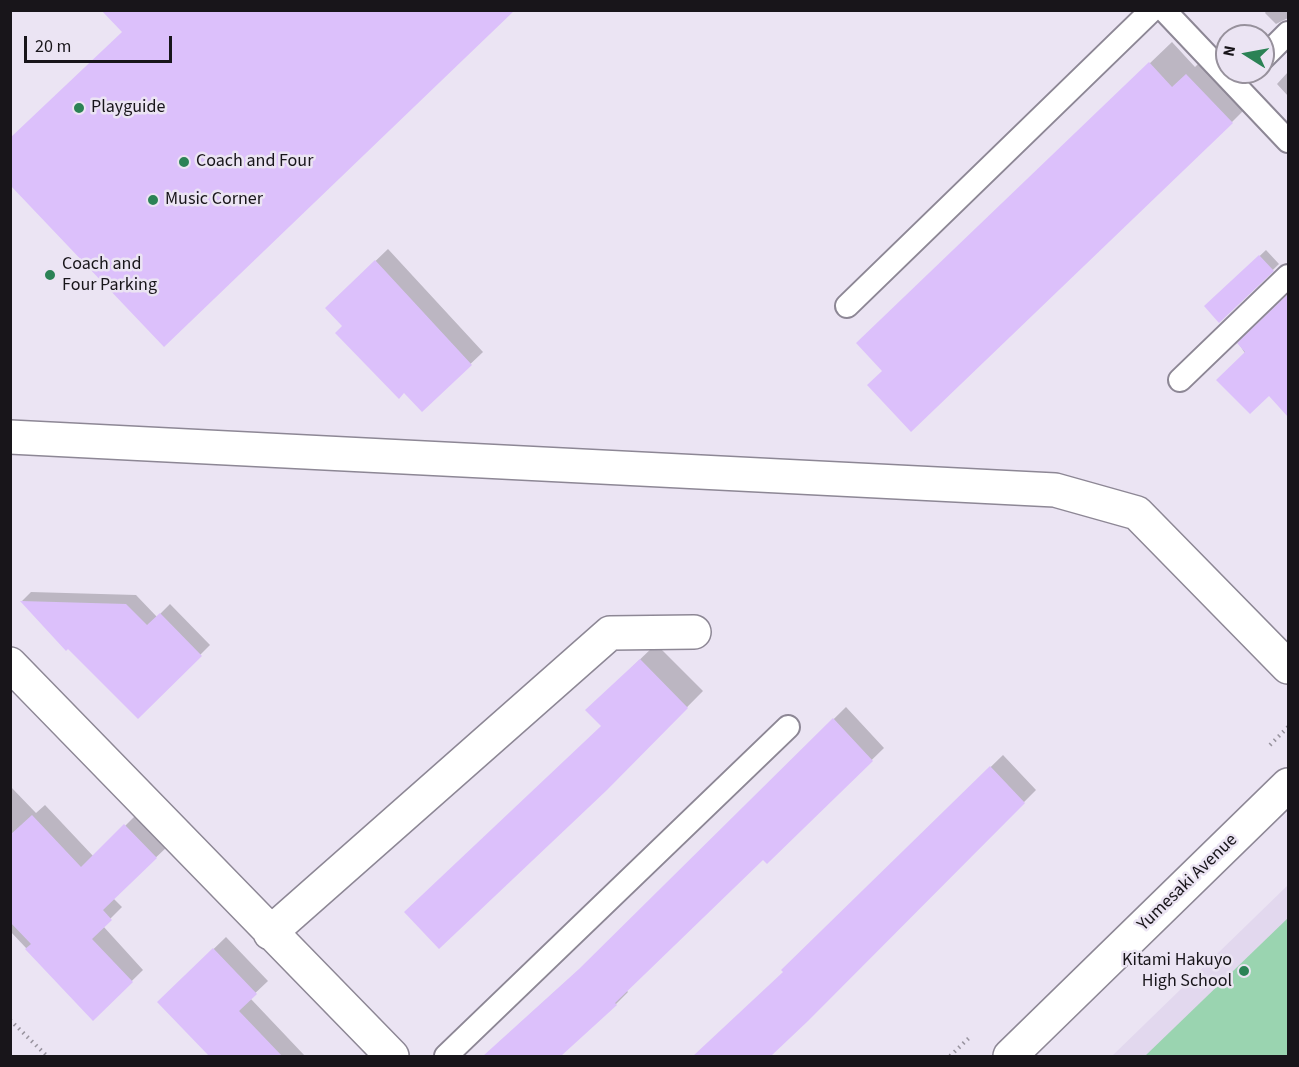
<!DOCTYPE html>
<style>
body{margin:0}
#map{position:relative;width:1299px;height:1067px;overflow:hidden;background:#ebe4f3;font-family:"Source Sans 3",sans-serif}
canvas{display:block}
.frame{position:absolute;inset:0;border:12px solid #18151a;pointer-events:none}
.north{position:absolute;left:1215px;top:24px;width:60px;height:60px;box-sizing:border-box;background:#ebe4f3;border:2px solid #97919c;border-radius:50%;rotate:281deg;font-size:16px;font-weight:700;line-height:24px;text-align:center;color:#18151a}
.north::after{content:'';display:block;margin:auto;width:21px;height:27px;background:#2b8255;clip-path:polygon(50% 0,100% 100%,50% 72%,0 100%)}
.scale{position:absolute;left:24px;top:36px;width:148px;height:27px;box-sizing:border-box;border:3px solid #18151a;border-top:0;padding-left:8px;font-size:18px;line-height:21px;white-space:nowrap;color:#18151a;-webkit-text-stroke:4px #ebe4f3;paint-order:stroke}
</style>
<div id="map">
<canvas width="1299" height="1067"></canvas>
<div class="frame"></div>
<div class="north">N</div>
<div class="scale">20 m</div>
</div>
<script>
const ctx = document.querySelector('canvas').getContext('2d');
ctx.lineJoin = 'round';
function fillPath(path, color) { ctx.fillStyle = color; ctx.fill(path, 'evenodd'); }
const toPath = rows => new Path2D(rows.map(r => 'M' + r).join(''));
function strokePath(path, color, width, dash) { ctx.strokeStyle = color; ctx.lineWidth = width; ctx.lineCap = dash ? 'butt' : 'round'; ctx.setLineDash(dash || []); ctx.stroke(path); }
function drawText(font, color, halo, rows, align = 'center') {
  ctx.font = font + ' "Source Sans 3",sans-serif'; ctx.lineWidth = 5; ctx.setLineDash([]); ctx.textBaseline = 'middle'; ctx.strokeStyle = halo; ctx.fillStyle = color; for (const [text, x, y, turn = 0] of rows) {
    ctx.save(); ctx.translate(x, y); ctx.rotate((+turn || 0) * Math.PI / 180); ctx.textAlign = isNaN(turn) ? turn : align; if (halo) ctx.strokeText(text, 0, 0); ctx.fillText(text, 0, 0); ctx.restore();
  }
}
const built = toPath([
 [1288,885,1288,1056,1112,1056]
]);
const green = toPath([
 [1288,918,1288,1056,1145,1056]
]);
const shadow = toPath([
 [1267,10,1288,10,1288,18,1276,24,1265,13],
 [1172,42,1195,67,1208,54,1253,101,1232,122,884,370,880,322],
 [1288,72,1288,96,1277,84],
 [388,249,483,352,422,410,344,326,339,296],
 [1266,250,1279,264,1220,321,1207,306],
 [1288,296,1288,393,1278,404,1239,344],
 [31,592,136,595,157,617,170,604,210,645,138,717,68,647,66,649,22,601],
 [656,644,703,691,606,789,603,695],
 [846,707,884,748,767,862,763,858,626,990,628,992,616,1004,558,1056,484,1056,593,957],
 [1003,755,1036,790,807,1020,769,1056,695,1056,785,972,795,958],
 [10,786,36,813,45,805,94,857,137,814,168,846,113,898,122,907,103,926,143,970,93,1019,10,931],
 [226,937,268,981,250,998,305,1056,211,1056,159,1002]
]);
const building = toPath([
 [101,10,515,10,164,347,10,185,10,138,122,32],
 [1149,62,1172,87,1186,74,1233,123,911,432,867,385,882,371,856,343],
 [1259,255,1274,271,1219,323,1204,306],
 [375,260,472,365,422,412,404,393,399,399,335,333,342,326,325,308],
 [1288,294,1288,417,1269,396,1250,414,1216,380,1245,352,1237,343],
 [20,601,126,604,147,625,160,613,202,656,138,719,68,649,66,651],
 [640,659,688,708,607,790,439,949,404,912,601,726,585,710],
 [833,718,873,761,767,864,763,860,615,1003,617,1005,561,1056,483,1056,579,969],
 [990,766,1025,803,808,1021,771,1056,693,1056,783,972,781,970],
 [32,815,81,867,124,824,157,858,103,910,112,920,92,939,133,982,93,1021,25,949,31,944,10,922,10,835],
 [213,948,257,994,239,1011,282,1056,209,1056,157,1002]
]);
const path = toPath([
 [1270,745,1288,727],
 [10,1020,47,1056],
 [950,1056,970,1037]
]);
const lane = toPath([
 [1164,10,1288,141],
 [1263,58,1288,33],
 [847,306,1152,10],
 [1180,380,1288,276],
 [446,1056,788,727]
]);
const street = toPath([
 [10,437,1055,490,1137,513,1288,667],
 [10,664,392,1056],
 [270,933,610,633,694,632]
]);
const secondary = toPath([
 [1010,1056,1288,785]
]);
const markers = [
 [79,108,6,"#2b8255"],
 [184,162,6,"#2b8255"],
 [153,200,6,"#2b8255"],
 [50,275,6,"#2b8255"],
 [1244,971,6,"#2b8255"]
];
const poiNames = [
 ["Playguide",91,108],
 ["Coach and Four",196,162],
 ["Music Corner",165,200],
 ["Coach and",62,265],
 ["Four Parking",62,286],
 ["Kitami Hakuyo",1232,961,"right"],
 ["High School",1232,982,"right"]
];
const streetNames = [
 ["Yumesaki Avenue",1188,883,-44]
];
fillPath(built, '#e2d8ee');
fillPath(green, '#9ad4b0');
fillPath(shadow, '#0003');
fillPath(building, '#dcc0fb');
strokePath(lane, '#8d8795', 26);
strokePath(street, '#8d8795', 36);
strokePath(secondary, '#8d8795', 36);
strokePath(path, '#98939e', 4, [1.5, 4.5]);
strokePath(lane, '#fff', 22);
strokePath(street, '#fff', 33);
strokePath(secondary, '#fff', 33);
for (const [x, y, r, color] of markers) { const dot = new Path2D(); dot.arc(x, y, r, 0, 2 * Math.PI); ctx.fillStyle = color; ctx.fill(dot); strokePath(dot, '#ebe4f3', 2); }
drawText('18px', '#18151a', '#ebe4f3', poiNames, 'left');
drawText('18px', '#18151a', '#ebe4f3', streetNames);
</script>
